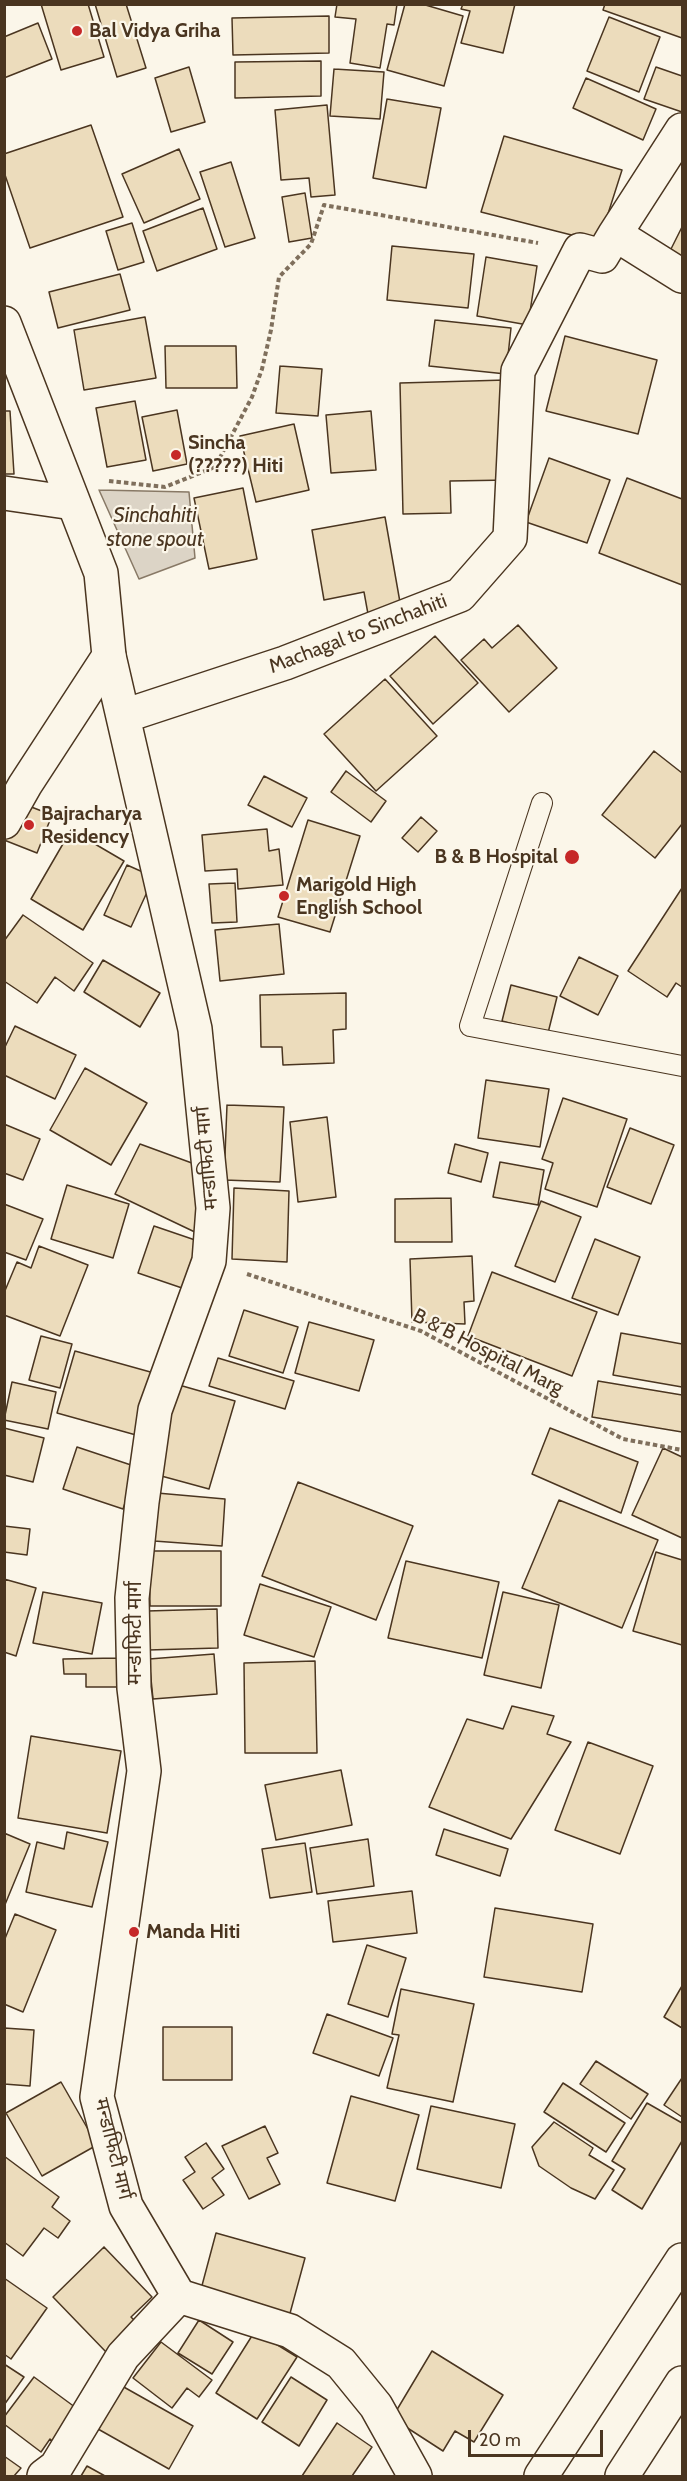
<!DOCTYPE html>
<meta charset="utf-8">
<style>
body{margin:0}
#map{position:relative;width:687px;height:2481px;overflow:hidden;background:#fbf6e9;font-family:Cabin,sans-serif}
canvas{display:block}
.frame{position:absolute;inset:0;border:6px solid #4a3520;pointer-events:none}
.scale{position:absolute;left:468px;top:2430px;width:135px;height:27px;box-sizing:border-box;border:3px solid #4a3520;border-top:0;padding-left:8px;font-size:18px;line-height:21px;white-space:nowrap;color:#4a3520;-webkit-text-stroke:4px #fbf6e9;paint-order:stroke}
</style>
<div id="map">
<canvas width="687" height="2481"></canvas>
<div class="frame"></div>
<div class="scale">20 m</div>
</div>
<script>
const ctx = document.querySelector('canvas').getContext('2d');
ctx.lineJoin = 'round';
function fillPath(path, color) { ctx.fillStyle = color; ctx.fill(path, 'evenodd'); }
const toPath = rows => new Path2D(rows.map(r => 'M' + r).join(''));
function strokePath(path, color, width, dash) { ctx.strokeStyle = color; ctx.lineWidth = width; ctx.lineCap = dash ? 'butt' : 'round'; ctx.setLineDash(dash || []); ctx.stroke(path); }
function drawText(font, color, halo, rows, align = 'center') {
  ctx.font = font + ' Cabin,"Noto Sans Devanagari",sans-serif'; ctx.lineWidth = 4.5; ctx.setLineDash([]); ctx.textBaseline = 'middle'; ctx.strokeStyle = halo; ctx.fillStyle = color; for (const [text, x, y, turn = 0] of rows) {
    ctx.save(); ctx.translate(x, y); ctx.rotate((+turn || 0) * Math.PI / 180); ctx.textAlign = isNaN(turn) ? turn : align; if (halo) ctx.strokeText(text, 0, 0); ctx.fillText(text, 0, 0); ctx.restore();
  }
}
const water = toPath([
 [99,490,189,492,195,558,139,579,99,490]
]);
const building = toPath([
 [41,4,88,4,104,57,61,70,41,4],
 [95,4,126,4,146,68,117,77,95,4],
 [337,4,397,4,394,25,387,24,380,68,350,63,356,19,335,17,337,4],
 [405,4,422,4,463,16,444,86,387,70,405,4],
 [463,4,515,4,503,53,461,43,470,11,461,9,463,4],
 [605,4,682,4,682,38,603,10,605,4],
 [329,16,329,53,233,55,232,18,329,16],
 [609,17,660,37,639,92,587,71,609,17],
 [38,23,52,59,4,78,4,37,38,23],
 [321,61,321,96,235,98,235,62,321,61],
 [189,67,205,122,171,132,155,78,189,67],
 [656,67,682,76,682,112,644,99,656,67],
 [334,69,384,72,380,119,330,116,334,69],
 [586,78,656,109,643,140,573,108,586,78],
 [387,99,441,108,426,188,373,178,387,99],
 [327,105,335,195,311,197,309,178,281,180,275,110,327,105],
 [91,125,123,217,30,248,4,172,4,154,91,125],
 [504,136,622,170,599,242,481,212,504,136],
 [179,149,200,199,144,223,122,174,179,149],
 [231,162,255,238,225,247,200,172,231,162],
 [305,193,312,238,289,242,282,197,305,193],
 [203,208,217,249,157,271,143,231,203,208],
 [132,223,144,262,118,270,106,231,132,223],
 [682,227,682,268,666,259,682,227],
 [392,246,474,254,468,308,387,300,392,246],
 [486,257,537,266,528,325,477,316,486,257],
 [120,274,130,310,58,328,49,292,120,274],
 [145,317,156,378,84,390,74,330,145,317],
 [435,320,511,328,506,374,429,366,435,320],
 [565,336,657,360,638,434,546,411,565,336],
 [165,346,236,346,237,388,166,388,165,346],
 [280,366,322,369,318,416,276,413,280,366],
 [506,380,509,480,450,481,451,513,403,514,400,383,506,380],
 [135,401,146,460,107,467,96,408,135,401],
 [177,410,187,464,153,471,142,417,177,410],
 [4,411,10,411,14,474,4,474,4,411],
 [371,411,376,470,331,473,326,415,371,411],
 [294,424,309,490,256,502,240,436,294,424],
 [549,458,610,480,587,543,526,522,549,458],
 [627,478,682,499,682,585,599,553,627,478],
 [243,488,257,559,209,569,194,498,243,488],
 [385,517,401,608,368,614,364,592,324,600,312,530,385,517],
 [518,625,557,668,509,712,461,660,484,639,492,648,518,625],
 [435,636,478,683,433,724,390,676,435,636],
 [385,679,437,736,376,791,324,734,385,679],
 [654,751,682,773,682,824,655,858,602,815,654,751],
 [346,771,386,801,371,822,331,792,346,771],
 [264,776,307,798,292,827,248,805,264,776],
 [21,803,52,815,37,853,4,840,4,835,21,803],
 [421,817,437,831,418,852,402,838,421,817],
 [308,820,360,836,330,932,278,917,308,820],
 [267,829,269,851,279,849,283,885,238,889,237,869,205,871,202,835,267,829],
 [71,830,124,861,83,930,31,899,71,830],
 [127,865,154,877,131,927,104,915,127,865],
 [235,883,237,922,212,923,209,884,235,883],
 [682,888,682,987,676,983,667,997,628,971,682,888],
 [23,915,93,963,74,991,55,977,37,1003,4,981,4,941,23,915],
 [279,924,284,974,220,981,215,930,279,924],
 [579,957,618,976,598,1015,560,996,579,957],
 [103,960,160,993,140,1027,84,992,103,960],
 [511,985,557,997,548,1033,502,1021,511,985],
 [346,993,346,1029,333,1030,334,1063,283,1065,282,1047,261,1047,260,995,346,993],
 [15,1026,76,1055,55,1099,4,1075,4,1049,15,1026],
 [85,1068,147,1103,111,1165,50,1130,85,1068],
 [486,1080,549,1089,540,1147,478,1138,486,1080],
 [563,1098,627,1119,597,1207,545,1189,553,1163,542,1159,563,1098],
 [227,1105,284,1107,280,1182,224,1180,227,1105],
 [327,1117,336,1197,298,1202,290,1122,327,1117],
 [4,1124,40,1139,23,1180,4,1173,4,1124],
 [630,1128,674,1145,651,1204,607,1187,630,1128],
 [140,1144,200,1166,199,1234,115,1194,140,1144],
 [455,1144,488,1153,481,1182,448,1173,455,1144],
 [500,1162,544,1170,538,1205,493,1197,500,1162],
 [67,1185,129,1204,113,1258,51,1239,67,1185],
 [234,1188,289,1191,287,1262,232,1259,234,1188],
 [451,1198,452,1242,395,1242,395,1199,451,1198],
 [541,1201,581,1217,555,1282,515,1266,541,1201],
 [4,1204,43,1219,26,1260,4,1252,4,1204],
 [154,1226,198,1241,182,1288,138,1273,154,1226],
 [595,1239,640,1257,618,1315,572,1298,595,1239],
 [39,1246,88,1265,60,1336,4,1315,4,1293,17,1262,31,1268,39,1246],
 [472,1256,474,1301,464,1302,465,1324,412,1322,410,1259,472,1256],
 [492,1272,597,1312,572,1376,468,1336,492,1272],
 [244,1310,298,1327,283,1373,229,1356,244,1310],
 [309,1322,374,1340,359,1391,295,1373,309,1322],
 [621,1333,682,1344,682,1387,613,1375,621,1333],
 [41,1336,72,1344,60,1388,29,1380,41,1336],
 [75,1351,154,1373,136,1435,57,1413,75,1351],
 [218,1358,294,1381,285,1409,209,1386,218,1358],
 [598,1381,682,1395,682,1432,592,1417,598,1381],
 [12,1382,56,1392,48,1429,4,1420,12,1382],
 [179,1385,235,1401,209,1489,154,1474,179,1385],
 [4,1428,44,1438,33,1482,4,1475,4,1428],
 [550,1428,638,1462,621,1513,532,1474,550,1428],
 [77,1447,137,1467,123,1509,63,1489,77,1447],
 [663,1448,682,1457,682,1538,632,1515,663,1448],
 [298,1482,413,1526,376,1620,262,1576,298,1482],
 [157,1493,225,1499,222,1546,154,1541,157,1493],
 [559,1500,658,1540,622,1628,522,1588,559,1500],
 [4,1526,30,1529,27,1555,4,1552,4,1526],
 [149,1551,221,1551,221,1606,150,1606,149,1551],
 [656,1552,682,1560,682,1645,633,1631,656,1552],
 [406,1561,499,1582,482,1658,388,1638,406,1561],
 [4,1579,36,1588,16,1656,4,1652,4,1579],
 [260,1584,331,1607,314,1657,244,1635,260,1584],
 [43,1592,102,1603,92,1654,33,1643,43,1592],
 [503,1592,559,1605,541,1688,484,1675,503,1592],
 [217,1609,218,1648,148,1650,147,1611,217,1609],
 [214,1654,217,1694,153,1699,149,1659,214,1654],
 [117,1658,118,1687,86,1687,86,1674,64,1674,63,1659,117,1658],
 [315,1661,317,1753,245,1753,244,1663,315,1661],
 [512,1706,554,1716,547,1734,571,1742,511,1839,429,1807,467,1719,503,1729,512,1706],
 [31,1736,121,1751,107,1833,18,1818,31,1736],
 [588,1742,653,1766,620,1854,555,1830,588,1742],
 [341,1770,352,1825,276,1840,265,1785,341,1770],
 [444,1829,508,1849,500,1876,436,1855,444,1829],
 [67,1832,108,1842,92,1907,26,1892,37,1842,64,1849,67,1832],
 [4,1833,30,1844,4,1907,4,1833],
 [368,1839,374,1886,317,1894,310,1848,368,1839],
 [305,1843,312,1892,270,1898,262,1849,305,1843],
 [412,1891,417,1933,333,1942,328,1901,412,1891],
 [495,1908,593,1924,582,1992,484,1977,495,1908],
 [15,1914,56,1930,23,2012,4,2004,4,1941,15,1914],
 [367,1945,406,1958,388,2017,348,2004,367,1945],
 [682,1986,682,2028,664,2017,682,1986],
 [401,1989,474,2004,453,2102,387,2088,399,2035,392,2034,401,1989],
 [327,2014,393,2038,379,2076,313,2053,327,2014],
 [163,2027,232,2027,232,2080,163,2080,163,2027],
 [4,2028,34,2030,30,2086,4,2084,4,2028],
 [596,2061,648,2094,631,2119,580,2084,596,2061],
 [682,2078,682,2117,664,2105,682,2078],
 [61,2082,97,2145,42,2176,6,2113,61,2082],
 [563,2083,625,2123,606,2152,544,2112,563,2083],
 [351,2096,419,2115,395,2201,327,2183,351,2096],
 [647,2103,682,2123,682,2141,642,2209,612,2190,625,2169,612,2161,647,2103],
 [431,2106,515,2124,501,2188,417,2169,431,2106],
 [554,2122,593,2148,589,2155,614,2170,595,2199,571,2188,539,2166,532,2147,554,2122],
 [265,2126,278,2153,267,2158,280,2184,249,2199,222,2146,265,2126],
 [206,2143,224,2169,212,2178,224,2195,203,2209,183,2180,195,2172,185,2157,206,2143],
 [4,2156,59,2197,52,2207,70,2221,58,2238,44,2228,23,2256,4,2242,4,2156],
 [216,2233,305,2258,289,2317,200,2293,216,2233],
 [104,2247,152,2297,131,2317,138,2324,107,2353,53,2297,104,2247],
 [4,2278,47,2308,11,2359,4,2354,4,2278],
 [199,2320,233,2342,212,2374,178,2353,199,2320],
 [255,2331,297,2357,257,2419,216,2393,255,2331],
 [161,2342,212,2380,199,2397,187,2388,172,2408,133,2378,161,2342],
 [432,2351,503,2395,474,2442,455,2431,443,2451,392,2418,432,2351],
 [4,2364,24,2377,4,2405,4,2364],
 [34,2377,83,2413,58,2446,50,2439,41,2452,4,2424,4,2417,34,2377],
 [291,2377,327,2400,299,2446,262,2422,291,2377],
 [122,2386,193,2426,169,2469,98,2429,122,2386],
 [337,2423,372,2447,352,2476,302,2476,337,2423],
 [4,2456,21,2468,14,2476,4,2476,4,2456],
 [87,2466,105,2476,81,2476,87,2466]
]);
const path = toPath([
 [109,481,165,487,215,467,252,397,262,369,271,330,279,277,311,244,324,205,538,243],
 [247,1274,421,1331,623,1439,682,1450]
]);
const service = toPath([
 [542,803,470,1026,682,1066]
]);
const minor = toPath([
 [682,130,615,234,682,276],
 [4,493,73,503],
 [109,656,195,1029,213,1208,209,1261,155,1410,142,1502,132,1598,134,1688,144,1771,97,2097,126,2206,179,2296,290,2331,341,2363,376,2406,415,2476],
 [124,716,285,663,460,595,510,538,518,371,580,250,602,256,615,234],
 [44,2476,56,2467,123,2356,179,2296]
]);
const tertiary = toPath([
 [4,323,101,573,109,656,25,785,4,822]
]);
const primary = toPath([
 [541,2476,682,2260]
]);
const trunk = toPath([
 [622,2476,682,2383]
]);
const markers = [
 [77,31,6,"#c62828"],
 [176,455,6,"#c62828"],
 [29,825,6,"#c62828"],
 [572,857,8,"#c62828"],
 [284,896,6,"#c62828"],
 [134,1932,6,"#c62828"]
];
const poiNames = [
 ["Bal Vidya Griha",89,31],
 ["Sincha",188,443],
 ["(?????) Hiti",188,466],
 ["Bajracharya",41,814],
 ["Residency",41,837],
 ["B & B Hospital",558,857,"right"],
 ["Marigold High",296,885],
 ["English School",296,908],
 ["Manda Hiti",146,1932]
];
const streetNames = [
 ["Machagal to Sinchahiti",358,634,-21],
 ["मन्डाफिटी मार्ग",207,1158,-95],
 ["B & B Hospital Marg",488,1352,27],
 ["मन्डाफिटी मार्ग",135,1633,-90],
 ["मन्डाफिटी मार्ग",113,2149,76]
];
const waterNames = [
 ["Sinchahiti",155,516],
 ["stone spout",155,540]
];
fillPath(water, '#dcd4c6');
strokePath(water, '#887966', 1.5);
fillPath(building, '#ecdcbc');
strokePath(building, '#4a3520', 1.5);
strokePath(service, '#4a3520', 22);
strokePath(minor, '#4a3520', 36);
strokePath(tertiary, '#4a3520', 36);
strokePath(primary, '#4a3520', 36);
strokePath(trunk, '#4a3520', 36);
strokePath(path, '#7f6f5c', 4, [4.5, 3]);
strokePath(service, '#fbf6e9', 20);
strokePath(minor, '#fbf6e9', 33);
strokePath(tertiary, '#fbf6e9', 33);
strokePath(primary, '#fbf6e9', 33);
strokePath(trunk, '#fbf6e9', 33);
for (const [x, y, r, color] of markers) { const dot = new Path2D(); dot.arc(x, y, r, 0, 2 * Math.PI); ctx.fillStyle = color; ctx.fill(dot); strokePath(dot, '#fbf6e9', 2); }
drawText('bold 20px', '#4a3520', '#fbf6e9', poiNames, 'left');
drawText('20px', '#4a3520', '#fbf6e9', streetNames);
drawText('italic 21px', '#4a3520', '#fbf6e9', waterNames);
</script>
